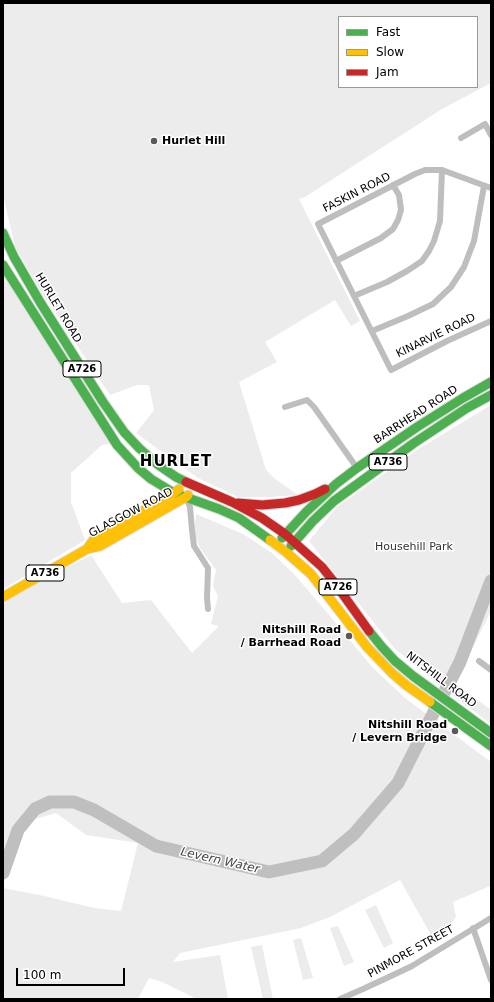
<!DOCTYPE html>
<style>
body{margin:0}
#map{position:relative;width:494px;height:1002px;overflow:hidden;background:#fff;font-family:"DejaVu Sans",sans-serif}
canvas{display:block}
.frame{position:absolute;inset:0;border:4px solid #000;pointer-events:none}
.legend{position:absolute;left:338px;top:16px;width:140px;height:72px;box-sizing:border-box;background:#fff;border:1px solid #999;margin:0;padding:5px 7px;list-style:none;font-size:12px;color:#000}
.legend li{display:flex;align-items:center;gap:8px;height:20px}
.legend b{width:20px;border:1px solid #999}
.scale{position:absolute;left:16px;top:968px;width:109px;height:18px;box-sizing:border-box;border:2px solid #000;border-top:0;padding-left:5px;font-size:12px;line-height:14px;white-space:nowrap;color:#000;-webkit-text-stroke:3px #fff;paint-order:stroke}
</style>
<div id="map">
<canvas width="494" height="1002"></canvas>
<div class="frame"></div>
<ul class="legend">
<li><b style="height:5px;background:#4caf50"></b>Fast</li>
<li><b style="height:5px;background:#ffc107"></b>Slow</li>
<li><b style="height:5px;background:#c62828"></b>Jam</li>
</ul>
<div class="scale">100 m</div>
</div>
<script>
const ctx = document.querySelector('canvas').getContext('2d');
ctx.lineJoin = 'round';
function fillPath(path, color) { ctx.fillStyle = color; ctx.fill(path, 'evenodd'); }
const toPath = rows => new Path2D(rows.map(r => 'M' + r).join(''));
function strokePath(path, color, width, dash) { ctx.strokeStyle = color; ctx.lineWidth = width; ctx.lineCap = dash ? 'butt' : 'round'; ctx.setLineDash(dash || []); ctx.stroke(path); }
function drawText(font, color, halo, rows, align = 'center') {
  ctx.font = font + ' "DejaVu Sans",sans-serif'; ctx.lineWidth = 3; ctx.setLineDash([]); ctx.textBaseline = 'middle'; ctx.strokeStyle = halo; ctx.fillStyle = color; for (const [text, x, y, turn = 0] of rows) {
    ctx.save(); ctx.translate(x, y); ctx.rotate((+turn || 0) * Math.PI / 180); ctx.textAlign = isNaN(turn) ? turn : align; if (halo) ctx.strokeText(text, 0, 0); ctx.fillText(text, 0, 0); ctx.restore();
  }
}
const green = toPath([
 [3,3,491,3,491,83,442,109,305,197,299,199,360,321,351,326,335,300,265,342,277,362,239,382,266,470,274,478,298,495,270,497,238,497,198,478,136,433,154,410,149,385,137,385,110,395,38,287,15,246,3,195],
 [339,17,477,17,477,87,339,87],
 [3,271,111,444,102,445,71,473,71,502,85,540,3,589],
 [491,405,491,611,455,683,491,710,491,724,443,688,394,648,309,541,337,507,420,448],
 [196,514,243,534,272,553,294,574,330,616,372,667,405,698,491,762,491,887,490,886,453,902,456,917,435,942,400,880,330,917,301,928,180,953,173,962,220,955,228,999,197,999,162,982,149,978,138,999,3,999,3,888,44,896,94,908,121,911,138,843,86,835,56,813,28,821,11,861,3,885,3,604,35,584,91,555,122,603,151,600,192,653,219,626,211,624,218,596,213,586,216,570,200,548,194,533],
 [376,905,393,943,384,948,365,910],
 [338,926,354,962,344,966,330,928],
 [301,938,313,978,303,980,293,940],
 [262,945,273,999,263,999,251,947]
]);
const river = toPath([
 [444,693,460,662,491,581],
 [3,873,18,830,35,809,50,802,74,802,94,810,156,846,269,872,322,861,354,834,398,783,435,710]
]);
const street = toPath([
 [461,138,485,124,491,135],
 [491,188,442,170,425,170,415,174,318,224,391,370,447,341,491,321],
 [336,261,381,238,393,229,398,220,401,210,399,195,393,185],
 [354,296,387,282,407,271,422,261,429,251,434,241,440,221,442,170],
 [372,331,408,316,433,304,451,287,464,267,474,241,484,186],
 [285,407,307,400,314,407,357,468],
 [186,497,190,507,192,530,194,546,208,568,207,598,208,609],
 [479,661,491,670],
 [473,928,491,980],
 [340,999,363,989,391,976,412,966,491,918]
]);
const fast = toPath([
 [3,233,14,257,40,302,103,402,124,432,139,448,157,464,176,477,186,482],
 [3,265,117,445,138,468,151,479,174,493,219,509,239,518,270,540],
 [282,538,306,512,336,484,357,468,417,427,463,398,491,382],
 [291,546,313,521,334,501,414,443,467,408,491,395],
 [369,631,382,647,395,661,413,676,491,733],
 [430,702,491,746]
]);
const slow = toPath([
 [270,540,286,552,311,574,367,647,392,673,406,685,430,702],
 [87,549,94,539,174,493,179,489],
 [3,597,87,549,100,546,186,497,188,495]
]);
const jam = toPath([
 [186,482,232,502,262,518,285,534,322,567,334,582,369,631],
 [238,503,262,505,285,503,299,500,315,494,325,489]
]);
const markers = [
 [154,141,4,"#595959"],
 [349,636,4,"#595959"],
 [455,731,4,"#595959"]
];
const shields = [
 [82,369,38],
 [388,462,38],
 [45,573,38],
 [338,587,38]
];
const shieldNames = [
 ["A726",82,369],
 ["A736",388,462],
 ["A736",45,573],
 ["A726",338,587]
];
const poiNames = [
 ["Hurlet Hill",162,141,"left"],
 ["Nitshill Road",341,630],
 ["/ Barrhead Road",341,643],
 ["Nitshill Road",447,725],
 ["/ Levern Bridge",447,738]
];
const streetNames = [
 ["FASKIN ROAD",357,193,-27],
 ["HURLET ROAD",58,308,59],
 ["KINARVIE ROAD",436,336,-26],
 ["BARRHEAD ROAD",416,415,-33],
 ["GLASGOW ROAD",131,513,-28],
 ["NITSHILL ROAD",441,680,37],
 ["PINMORE STREET",411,952,-29]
];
const parkNames = [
 ["Househill Park",414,547]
];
const waterNames = [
 ["Levern Water",220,861,13]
];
const districtNames = [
 ["HURLET",176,462]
];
fillPath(green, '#ececec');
strokePath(river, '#bfbfbf', 13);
strokePath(fast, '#dbdbdb', 11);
strokePath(slow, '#dbdbdb', 11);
strokePath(jam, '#dbdbdb', 11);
strokePath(street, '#bebebe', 6);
strokePath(fast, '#4caf50', 9);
strokePath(slow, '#ffc107', 9);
strokePath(jam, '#c62828', 9);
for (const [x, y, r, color] of markers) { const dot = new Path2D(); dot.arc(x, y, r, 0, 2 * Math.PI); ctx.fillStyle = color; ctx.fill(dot); strokePath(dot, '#fff', 1.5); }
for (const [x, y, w] of shields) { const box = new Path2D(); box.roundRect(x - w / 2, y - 8, w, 16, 3); ctx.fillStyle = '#fff'; ctx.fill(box); strokePath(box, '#000', 1); }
drawText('bold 10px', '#000', null, shieldNames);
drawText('bold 11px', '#000', '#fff', poiNames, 'right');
drawText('11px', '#000', '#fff', streetNames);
drawText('11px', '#333', '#fff', parkNames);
drawText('italic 12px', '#444', '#fff', waterNames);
ctx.letterSpacing = '1px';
drawText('bold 15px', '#000', '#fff', districtNames);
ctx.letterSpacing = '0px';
</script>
